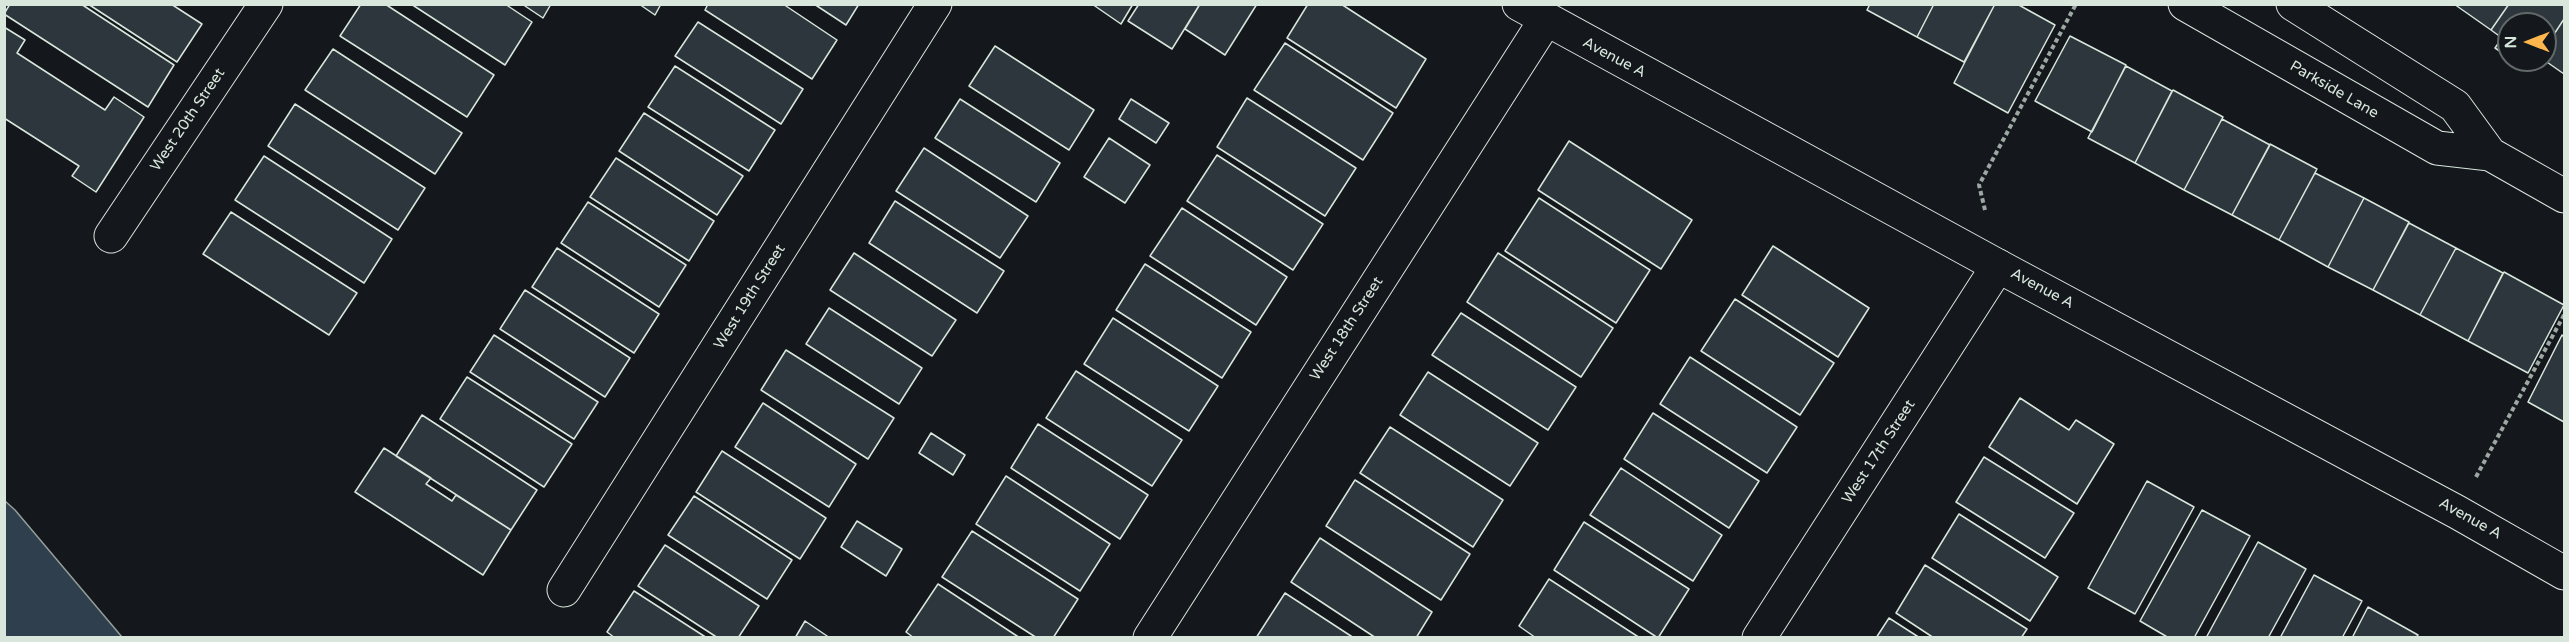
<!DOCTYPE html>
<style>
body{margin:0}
#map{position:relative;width:2569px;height:642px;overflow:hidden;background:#14181c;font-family:"Varela Round",sans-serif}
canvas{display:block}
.frame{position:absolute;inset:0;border:6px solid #d8e6dc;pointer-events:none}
.north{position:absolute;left:2497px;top:12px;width:60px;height:60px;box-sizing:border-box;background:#14181c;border:2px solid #626a69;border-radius:50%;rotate:270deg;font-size:16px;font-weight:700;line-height:24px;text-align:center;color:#d8e6dc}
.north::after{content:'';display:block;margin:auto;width:21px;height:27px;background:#ffb74d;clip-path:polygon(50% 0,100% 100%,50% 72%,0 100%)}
</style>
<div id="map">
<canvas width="2569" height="642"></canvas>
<div class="frame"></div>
<div class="north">N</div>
</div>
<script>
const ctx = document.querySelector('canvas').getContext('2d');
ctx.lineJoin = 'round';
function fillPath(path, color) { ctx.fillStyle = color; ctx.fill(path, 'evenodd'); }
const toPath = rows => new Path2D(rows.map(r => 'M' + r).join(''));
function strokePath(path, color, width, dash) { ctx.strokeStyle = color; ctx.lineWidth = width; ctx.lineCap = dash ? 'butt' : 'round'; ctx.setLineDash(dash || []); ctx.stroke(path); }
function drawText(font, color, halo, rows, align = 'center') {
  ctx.font = font + ' "Varela Round",sans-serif'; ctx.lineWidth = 4.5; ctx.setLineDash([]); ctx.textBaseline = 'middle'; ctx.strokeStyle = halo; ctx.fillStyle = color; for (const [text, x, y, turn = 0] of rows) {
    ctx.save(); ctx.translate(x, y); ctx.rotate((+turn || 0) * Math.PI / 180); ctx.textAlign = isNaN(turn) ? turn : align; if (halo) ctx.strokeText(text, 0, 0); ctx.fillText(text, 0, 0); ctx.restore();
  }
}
const water = toPath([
 [5,501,15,510,122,637,5,637,5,501]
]);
const building = toPath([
 [10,4,81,4,174,65,148,107,4,14,10,4],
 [88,4,171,4,202,24,177,62,88,4],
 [361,4,385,4,494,75,467,117,340,36,361,4],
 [411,4,505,4,532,22,505,65,411,4],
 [522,4,551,4,543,18,522,4],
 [639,4,661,4,655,15,639,4],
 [708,4,783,4,837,40,812,79,705,10,708,4],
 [814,4,859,4,846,25,814,4],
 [1092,4,1133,4,1121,24,1092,4],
 [1139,4,1200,4,1172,49,1128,21,1139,4],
 [1200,4,1257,4,1225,55,1185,29,1200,4],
 [1308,4,1341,4,1426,59,1396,108,1287,38,1308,4],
 [1870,4,1934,4,1917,37,1867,10,1870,4],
 [1934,4,1995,4,1964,62,1917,37,1934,4],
 [1995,4,2017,4,2055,25,2008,113,1954,83,1995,4],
 [2454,4,2509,4,2491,30,2454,4],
 [2509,4,2564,4,2564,19,2545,48,2545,24,2509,24,2509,57,2495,48,2502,38,2491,30,2509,4],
 [2564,19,2564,74,2544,60,2545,48,2564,19],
 [698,22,803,89,781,124,675,56,698,22],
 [4,27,25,40,17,53,105,110,114,97,144,117,96,192,72,176,79,166,4,118,4,27],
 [2070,36,2126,65,2092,132,2035,101,2070,36],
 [1285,43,1393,113,1363,160,1254,90,1285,43],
 [995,46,1094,110,1069,150,969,86,995,46],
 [333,49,462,133,435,174,305,90,333,49],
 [675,66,775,130,749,171,648,107,675,66],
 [2126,66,2172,91,2135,163,2088,138,2126,66],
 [2173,90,2223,117,2184,190,2135,163,2173,90],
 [1247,98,1356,168,1325,216,1217,147,1247,98],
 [960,99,1060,163,1036,202,935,138,960,99],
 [1131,99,1169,123,1156,143,1119,119,1131,99],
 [295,104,425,188,398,230,268,146,295,104],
 [644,113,743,176,717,215,619,151,644,113],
 [2222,119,2270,145,2232,215,2184,190,2222,119],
 [1109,138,1150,165,1125,203,1084,177,1109,138],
 [1569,141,1692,220,1661,269,1538,190,1569,141],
 [2270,144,2317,169,2279,240,2232,215,2270,144],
 [924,148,1028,216,1000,258,896,191,924,148],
 [1217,155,1323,224,1293,270,1187,201,1217,155],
 [264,156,392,239,364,283,235,200,264,156],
 [616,158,714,221,689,261,590,197,616,158],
 [2315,173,2364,198,2328,267,2279,240,2315,173],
 [1539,198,1650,270,1616,323,1505,251,1539,198],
 [2364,198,2409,222,2373,290,2328,267,2364,198],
 [895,201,1004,271,977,313,869,243,895,201],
 [588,202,686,265,659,307,561,243,588,202],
 [1182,208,1287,277,1256,325,1150,256,1182,208],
 [231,212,357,293,329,335,203,254,231,212],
 [2409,223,2456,248,2420,315,2373,290,2409,223],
 [1773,246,1869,308,1838,357,1742,295,1773,246],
 [557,248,659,314,634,353,532,287,557,248],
 [2456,248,2503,273,2468,341,2420,315,2456,248],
 [854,253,956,320,932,356,830,290,854,253],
 [1498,253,1613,328,1581,377,1467,302,1498,253],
 [1145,264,1251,332,1222,378,1116,310,1145,264],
 [2504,272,2564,305,2528,373,2468,341,2504,272],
 [525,290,630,358,605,397,500,329,525,290],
 [1735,299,1834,363,1800,415,1701,351,1735,299],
 [829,308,922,368,899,404,806,344,829,308],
 [1461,313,1576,387,1548,430,1432,355,1461,313],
 [1113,318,1218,386,1189,431,1084,364,1113,318],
 [494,335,598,402,574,439,470,372,494,335],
 [2562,335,2564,337,2564,422,2528,402,2562,335],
 [786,350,894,418,868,459,761,390,786,350],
 [1690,357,1797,427,1767,473,1660,404,1690,357],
 [1076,371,1182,440,1152,486,1046,418,1076,371],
 [1428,372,1538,443,1510,486,1400,415,1428,372],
 [467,377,572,444,544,487,440,419,467,377],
 [2020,398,2069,430,2076,420,2114,444,2077,504,1989,447,2020,398],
 [763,403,856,464,829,507,735,447,763,403],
 [1653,413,1759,481,1729,528,1624,459,1653,413],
 [422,415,537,490,511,530,396,456,422,415],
 [1038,424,1148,495,1120,539,1011,468,1038,424],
 [1390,427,1503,500,1473,547,1360,473,1390,427],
 [931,433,965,455,953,475,919,453,931,433],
 [384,448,431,478,426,484,452,501,456,495,511,530,483,575,355,492,384,448],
 [722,451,826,518,800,559,696,492,722,451],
 [1984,457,2074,513,2045,558,1956,502,1984,457],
 [1621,468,1722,535,1693,581,1590,515,1621,468],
 [1006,476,1110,544,1080,591,976,524,1006,476],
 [1355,480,1470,554,1441,600,1326,526,1355,480],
 [2147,481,2194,507,2135,614,2088,588,2147,481],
 [694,496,792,560,767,599,668,535,694,496],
 [2202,510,2250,536,2194,638,2169,638,2140,621,2202,510],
 [1959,514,2058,577,2030,621,1932,558,1959,514],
 [857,521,902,549,886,576,841,547,857,521],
 [1584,522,1689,589,1658,638,1554,570,1584,522],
 [972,531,1078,599,1053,638,1037,638,942,577,972,531],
 [1320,538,1432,612,1416,638,1376,638,1291,582,1320,538],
 [2258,542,2306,569,2268,638,2206,638,2258,542],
 [665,545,759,606,738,638,718,638,638,586,665,545],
 [1925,565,2027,629,2021,638,1934,638,1896,613,1925,565],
 [2314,575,2362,601,2342,638,2280,638,2314,575],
 [1549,579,1640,638,1536,638,1519,626,1549,579],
 [938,584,1020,638,914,638,906,632,938,584],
 [634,591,707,638,615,638,607,632,634,591],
 [1285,593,1354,638,1256,638,1285,593],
 [2368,607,2418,635,2416,638,2352,638,2368,607],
 [1889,618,1920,638,1876,638,1889,618],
 [805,621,830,638,795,638,805,621]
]);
const path = toPath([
 [1985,210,1979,185,2076,4],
 [2476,477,2564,315]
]);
const street = toPath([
 [2185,4,2437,148,2490,154,2564,196],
 [2293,4,2455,106,2490,154],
 [111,236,266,4],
 [564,590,935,4],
 [1150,638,1545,21],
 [1759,638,1998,266]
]);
const secondary = toPath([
 [1519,4,1998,266,2457,512,2564,573]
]);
const streetNames = [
 ["Avenue A",1614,58,28],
 ["Parkside Lane",2334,90,30],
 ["West 20th Street",188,120,-56],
 ["Avenue A",2042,289,28],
 ["West 19th Street",750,297,-58],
 ["West 18th Street",1347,329,-57],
 ["West 17th Street",1879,452,-57],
 ["Avenue A",2470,519,29]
];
fillPath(water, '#2f3f4d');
strokePath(water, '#939e99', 1.5);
fillPath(building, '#2c363c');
strokePath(building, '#d8e6dc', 1.5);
strokePath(street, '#d8e6dc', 35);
strokePath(secondary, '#d8e6dc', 35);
strokePath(path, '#9da8a2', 4, [4.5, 3]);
strokePath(street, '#14181c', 33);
strokePath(secondary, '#14181c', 33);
drawText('15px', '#d8e6dc', '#14181c', streetNames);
</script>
